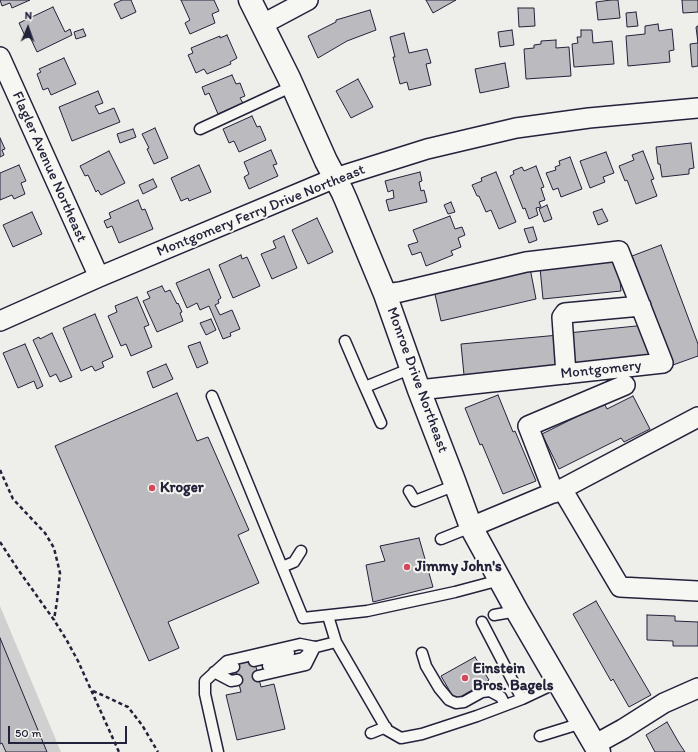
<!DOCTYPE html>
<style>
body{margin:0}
#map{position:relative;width:698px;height:752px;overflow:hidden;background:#eeeeeb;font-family:Itim,sans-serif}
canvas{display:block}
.north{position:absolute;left:8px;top:8px;width:40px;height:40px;-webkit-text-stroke:3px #f6f6f2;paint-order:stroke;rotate:2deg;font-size:11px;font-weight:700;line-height:16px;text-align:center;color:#22223b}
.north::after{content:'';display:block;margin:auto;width:14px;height:18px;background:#22223b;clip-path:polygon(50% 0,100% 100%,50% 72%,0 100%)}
.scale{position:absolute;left:8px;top:726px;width:119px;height:18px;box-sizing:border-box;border:2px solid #22223b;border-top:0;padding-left:5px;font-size:12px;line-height:14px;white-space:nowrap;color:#22223b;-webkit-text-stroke:3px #f6f6f2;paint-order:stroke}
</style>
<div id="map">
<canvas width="698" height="752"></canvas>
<div class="north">N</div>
<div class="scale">50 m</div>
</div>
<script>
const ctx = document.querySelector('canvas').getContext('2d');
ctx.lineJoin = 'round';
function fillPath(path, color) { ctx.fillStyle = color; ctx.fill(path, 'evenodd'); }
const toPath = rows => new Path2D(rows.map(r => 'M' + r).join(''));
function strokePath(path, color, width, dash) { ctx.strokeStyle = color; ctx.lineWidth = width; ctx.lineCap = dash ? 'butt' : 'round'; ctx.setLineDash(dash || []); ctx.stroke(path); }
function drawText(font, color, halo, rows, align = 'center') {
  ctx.font = font + ' Itim,sans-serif'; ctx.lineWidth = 4; ctx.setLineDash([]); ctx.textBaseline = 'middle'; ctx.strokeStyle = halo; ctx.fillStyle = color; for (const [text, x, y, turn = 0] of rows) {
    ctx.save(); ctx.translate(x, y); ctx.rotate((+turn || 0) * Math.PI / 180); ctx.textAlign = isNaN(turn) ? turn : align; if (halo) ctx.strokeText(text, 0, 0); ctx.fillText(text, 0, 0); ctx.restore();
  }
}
const green = toPath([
 [0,606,61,752,0,752]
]);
const building = toPath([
 [0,0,30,0,12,8,10,3,2,6,0,0],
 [122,0,131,0,136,12,121,19,114,4,122,0],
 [181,0,214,0,219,11,212,14,215,23,190,34,185,23,190,20,181,0],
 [426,0,456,0,433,13,426,0],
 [611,0,618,0,620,18,598,20,596,2,611,0],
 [682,0,698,0,698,12,683,13,682,0],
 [53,7,65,32,70,29,72,35,37,52,30,37,26,38,19,23,53,7],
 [518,8,534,8,535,26,519,27,518,8],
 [370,10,376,30,347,41,318,58,308,36,336,22,336,20,370,10],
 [636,12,638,26,627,27,626,13,636,12],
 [658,24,659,31,672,29,674,50,669,51,670,62,628,66,626,36,645,34,645,26,658,24],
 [698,26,698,66,692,67,690,44,698,43,696,27,698,26],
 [83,29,86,36,76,39,74,32,83,29],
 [512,30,514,45,500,47,498,32,512,30],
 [581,30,592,30,593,43,612,41,614,64,574,67,572,44,578,43,577,37,581,37,581,30],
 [404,33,409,53,427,49,431,63,426,64,431,85,409,90,407,82,400,84,393,57,395,57,390,37,404,33],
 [227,35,237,58,230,62,231,64,207,74,204,69,196,73,188,55,193,53,191,48,220,36,220,38,227,35],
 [556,40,556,48,569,47,571,76,526,79,524,49,534,48,534,45,541,44,541,41,556,40],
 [64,58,76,84,51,95,48,88,43,90,37,74,41,72,39,69,64,58],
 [505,63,509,87,480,93,475,69,505,63],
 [232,75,236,84,240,83,245,96,240,98,243,103,218,114,209,93,205,95,202,87,232,75],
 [358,79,373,107,351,118,336,91,358,79],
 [98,91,103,103,95,106,99,114,114,108,120,122,72,141,59,107,98,91],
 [252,116,257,127,260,126,266,140,239,152,234,141,229,143,223,129,252,116],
 [155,128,168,158,154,164,147,149,149,148,142,134,155,128],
 [133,129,136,137,120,143,117,134,133,129],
 [0,138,5,149,2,150,4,155,0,157,0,138],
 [691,143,694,168,689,169,689,174,662,177,660,164,658,164,656,147,691,143],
 [271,150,277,164,273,165,278,176,249,189,244,177,249,174,244,162,271,150],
 [109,151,125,183,101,195,98,190,96,192,88,175,85,176,80,166,109,151],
 [643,151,654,179,651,180,657,196,636,204,627,180,625,181,619,166,634,160,632,155,643,151],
 [606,152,614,173,603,177,605,182,590,188,580,161,606,152],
 [570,157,582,189,561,197,558,188,553,190,546,173,556,170,555,167,560,165,559,161,570,157],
 [19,165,26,181,21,183,25,194,14,199,12,195,0,200,0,173,19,165],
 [199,165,211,192,189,201,188,198,181,201,171,178,199,165],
 [536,166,544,187,541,188,545,200,539,202,541,207,536,208,538,215,529,219,525,208,523,209,510,176,514,174,513,171,522,167,524,171,536,166],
 [420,172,422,181,419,182,421,191,424,190,427,202,389,211,386,200,394,198,393,190,388,192,385,181,420,172],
 [496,172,516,222,499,229,491,210,486,212,479,196,477,196,472,185,482,181,481,178,496,172],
 [153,179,157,187,143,194,139,185,153,179],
 [138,200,142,210,145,209,153,229,119,243,112,226,107,228,104,221,111,218,109,213,138,200],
 [451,202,455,212,448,214,444,205,451,202],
 [547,205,552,219,544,222,539,209,547,205],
 [602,209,608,221,598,225,593,212,602,209],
 [32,212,42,234,13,247,3,225,32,212],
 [450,216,455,229,462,227,465,235,458,238,461,247,451,251,453,255,426,266,421,252,412,255,408,245,418,242,413,230,450,216],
 [317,218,333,252,308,264,292,230,317,218],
 [533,227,537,240,529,243,524,229,533,227],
 [284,236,297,268,272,279,261,254,276,248,273,241,284,236],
 [661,245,698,344,698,356,673,365,632,256,661,245],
 [241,255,242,259,247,257,260,286,233,298,219,265,241,255],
 [618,260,621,291,543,299,540,268,618,260],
 [530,268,536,299,441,321,434,290,530,268],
 [209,269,221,298,218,300,219,303,215,305,220,315,232,310,240,329,230,333,231,336,223,339,209,306,200,310,197,303,187,308,176,283,209,269],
 [162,286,165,292,170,290,177,304,178,303,182,312,180,313,183,321,157,332,143,301,150,298,147,292,162,286],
 [137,297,149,325,144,327,152,347,131,356,126,344,121,346,108,316,117,312,115,306,137,297],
 [95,314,113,357,102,362,104,367,95,371,92,366,81,371,63,328,95,314],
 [211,319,216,330,206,335,200,323,211,319],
 [646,325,649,356,571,364,568,333,646,325],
 [52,333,72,377,60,382,56,374,50,377,33,340,39,337,40,339,52,333],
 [559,335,562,366,464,375,461,344,559,335],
 [200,342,208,363,197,368,188,346,200,342],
 [25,344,43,386,37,389,34,381,18,388,3,353,25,344],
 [166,364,173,379,153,388,147,372,166,364],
 [177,393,197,441,208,437,249,530,238,535,259,583,168,622,179,648,149,661,55,446,177,393],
 [498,395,513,432,515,431,536,481,503,494,482,444,480,445,465,408,498,395],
 [633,396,650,429,624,442,621,438,559,469,542,434,604,403,607,409,633,396],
 [419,538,433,587,373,602,366,565,385,561,380,546,419,538],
 [596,601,651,695,629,707,613,679,611,681,573,614,596,601],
 [647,615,675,616,675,621,698,622,698,646,673,646,673,641,647,640,647,615],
 [0,638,47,752,6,752,2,743,0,744,0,638],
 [253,655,261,687,274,684,285,729,237,740,226,695,241,692,233,660,253,655],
 [475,657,489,680,455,700,441,676,475,657],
 [667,722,679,743,685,752,655,752,646,735,667,722]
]);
const path = toPath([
 [0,470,13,499,45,533,54,548,60,573,57,601,54,620],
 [0,542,17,568,54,620,66,639,78,661,119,752],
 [93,691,100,694,128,707,142,725,158,752]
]);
const service = toPath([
 [200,129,293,86],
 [345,341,360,376,381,423],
 [365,387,412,368],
 [212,396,282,567,294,562,301,551],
 [409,491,415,501,456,485],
 [441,539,471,527],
 [282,567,303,618,367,611,455,592,500,580],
 [494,615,517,611],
 [328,616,336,642,387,730,401,738,422,734,477,716,522,699,558,682],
 [482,622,522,699],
 [308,649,336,642],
 [422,653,426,666,439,688,449,700,456,703,464,702,482,692,490,691,501,697,505,705],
 [254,661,289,653],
 [268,666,303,658,312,650],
 [218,671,234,667],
 [214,672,231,681,237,680],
 [258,676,306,665,315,647],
 [371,733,386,727],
 [540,736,582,723],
 [218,752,205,694,205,681,227,661,300,644,315,647]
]);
const minor = toPath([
 [263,24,308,0],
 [0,57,99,277],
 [385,294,400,292,526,262,619,251,663,363,419,390],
 [0,321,99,277,335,178,427,149,516,128,589,118,698,108],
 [566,374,562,317,565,313,641,306],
 [562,489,620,587,698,591],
 [554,493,528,426,625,385],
 [471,527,562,489,698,417],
 [594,745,623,729,664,703,698,688]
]);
const secondary = toPath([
 [250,0,289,78,326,161,342,191,346,200,385,294,419,390,453,478,471,527,517,611,599,752]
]);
const markers = [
 [152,488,4,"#d1495b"],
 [407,567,4,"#d1495b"],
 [465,678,4,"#d1495b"]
];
const streetNames = [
 ["Flagler Avenue Northeast",49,167,66],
 ["Montgomery Ferry Drive Northeast",261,211,-22],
 ["Montgomery",601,370,-6],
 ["Monroe Drive Northeast",417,380,70]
];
const poiNames = [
 ["Kroger",160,488],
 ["Jimmy John's",415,567],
 ["Einstein",473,669],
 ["Bros. Bagels",473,686]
];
fillPath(green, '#d0d0d1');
fillPath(building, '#bbbbbf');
strokePath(building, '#22223b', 1);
strokePath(service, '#22223b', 13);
strokePath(minor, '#22223b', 22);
strokePath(secondary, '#22223b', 25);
strokePath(path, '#22223b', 2.5, [4, 3]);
strokePath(service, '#f6f6f2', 10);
strokePath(minor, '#f6f6f2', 19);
strokePath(secondary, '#f6f6f2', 22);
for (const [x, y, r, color] of markers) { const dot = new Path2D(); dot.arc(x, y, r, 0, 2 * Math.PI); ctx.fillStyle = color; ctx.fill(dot); strokePath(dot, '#f6f6f2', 1.5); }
drawText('15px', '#22223b', '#f6f6f2', streetNames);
drawText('bold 15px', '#22223b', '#f6f6f2', poiNames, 'left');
</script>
